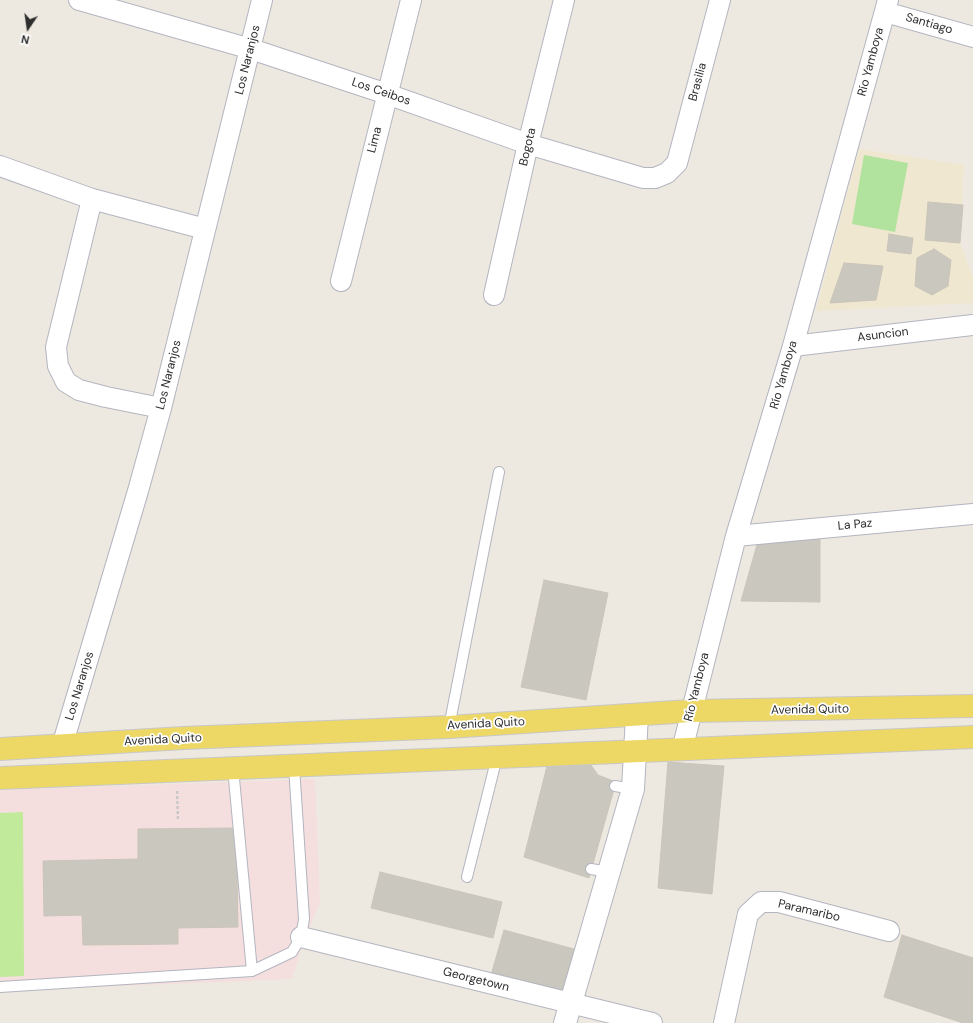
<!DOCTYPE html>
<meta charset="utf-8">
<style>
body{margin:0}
#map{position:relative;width:973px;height:1023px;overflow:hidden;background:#eee9e0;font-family:"DM Sans",sans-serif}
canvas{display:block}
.north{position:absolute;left:8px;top:8px;width:40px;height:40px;-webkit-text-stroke:3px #fff;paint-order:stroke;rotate:193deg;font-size:11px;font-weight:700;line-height:16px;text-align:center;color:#2d2d2d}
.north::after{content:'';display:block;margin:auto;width:14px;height:18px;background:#2d2d2d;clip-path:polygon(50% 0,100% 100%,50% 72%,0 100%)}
</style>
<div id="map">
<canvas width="973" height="1023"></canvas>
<div class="north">N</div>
</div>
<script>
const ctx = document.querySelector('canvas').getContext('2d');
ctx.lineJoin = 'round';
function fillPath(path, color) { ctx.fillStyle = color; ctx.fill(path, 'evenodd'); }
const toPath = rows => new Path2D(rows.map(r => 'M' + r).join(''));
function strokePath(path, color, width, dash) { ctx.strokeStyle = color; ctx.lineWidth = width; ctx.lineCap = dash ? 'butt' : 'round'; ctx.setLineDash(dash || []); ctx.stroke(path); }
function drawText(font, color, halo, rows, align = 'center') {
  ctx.font = font + ' "DM Sans",sans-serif'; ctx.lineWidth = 3.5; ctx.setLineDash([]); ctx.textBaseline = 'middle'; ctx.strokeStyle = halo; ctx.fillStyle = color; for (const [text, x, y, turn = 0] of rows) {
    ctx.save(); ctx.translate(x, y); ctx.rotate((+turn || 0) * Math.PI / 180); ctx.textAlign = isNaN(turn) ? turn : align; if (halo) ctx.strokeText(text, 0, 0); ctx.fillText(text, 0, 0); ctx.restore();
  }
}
const education = toPath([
 [859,149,964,165,960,243,973,277,973,303,816,311]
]);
const medical = toPath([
 [315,779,320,902,303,943,292,979,0,991,0,790]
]);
const green = toPath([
 [864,155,908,163,895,232,852,224]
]);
const pitch = toPath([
 [23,812,24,976,0,977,0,813]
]);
const building = toPath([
 [928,202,963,205,960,243,925,240,928,202],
 [889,234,913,238,911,254,887,251,889,234],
 [934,249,951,260,948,286,932,295,915,286,917,258,934,249],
 [844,263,883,266,876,300,830,303,844,263],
 [820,538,820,602,741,601,758,541,820,538],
 [544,580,608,593,586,700,521,687,544,580],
 [548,762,591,765,598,775,616,782,589,878,524,857,548,762],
 [668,762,724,766,712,894,658,888,668,762],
 [236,828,238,927,178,928,178,944,83,945,82,915,44,916,43,861,138,859,138,829,236,828],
 [380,872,502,902,493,938,371,908,380,872],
 [504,930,574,949,565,994,491,975,504,930],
 [902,935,973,958,973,1023,963,1023,884,997,902,935]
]);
const path = toPath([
 [177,791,178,820]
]);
const service = toPath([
 [449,727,499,472],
 [233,768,252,971],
 [615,786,633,789],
 [591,869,609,872],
 [467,877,497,757],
 [0,987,252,971,292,952,301,937,304,919,294,766]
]);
const minor = toPath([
 [79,0,251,49,387,94,528,144,643,178,655,178,667,173,677,163,720,0],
 [885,12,973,37],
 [0,166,92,199],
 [341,281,411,0],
 [494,295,528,144,564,0],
 [793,346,973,325],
 [161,408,106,397,79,390,66,382,58,366,56,347,92,199,205,229],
 [736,536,973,514],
 [62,746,138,491,161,408,262,0],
 [682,750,736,536,793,346,888,0],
 [301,937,652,1023],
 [724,1023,748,914,761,902,779,902,889,931]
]);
const tertiary = toPath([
 [565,1023,633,789,637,715]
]);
const primary = toPath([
 [0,749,184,738,449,727,690,711,973,706],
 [0,778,973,737]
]);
const streetNames = [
 ["Santiago",929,24,16],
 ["Los Naranjos",248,60,-76],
 ["Río Yamboya",871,62,-75],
 ["Brasilia",698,82,-75],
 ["Los Ceibos",381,92,19],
 ["Lima",375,140,-76],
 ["Bogota",528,147,-77],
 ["Asuncion",883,335,-7],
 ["Los Naranjos",169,375,-76],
 ["Río Yamboya",784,375,-74],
 ["La Paz",855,525,-5],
 ["Los Naranjos",80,686,-73],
 ["Río Yamboya",697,687,-76],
 ["Avenida Quito",810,710,-1],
 ["Avenida Quito",486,724,-3],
 ["Avenida Quito",163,740,-3],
 ["Paramaribo",809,911,13],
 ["Georgetown",476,980,14]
];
fillPath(education, '#efe7d0');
fillPath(medical, '#f4dfde');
fillPath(green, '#b1e39e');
fillPath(pitch, '#c2ea9b');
fillPath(building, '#cac7be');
strokePath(building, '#cac5b9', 1);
strokePath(service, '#b3b5c0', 12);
strokePath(minor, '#b3b5c0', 22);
strokePath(tertiary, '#b3b5c0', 24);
strokePath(primary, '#c8c8c8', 24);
strokePath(path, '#c8c8c8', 2.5, [3, 2]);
strokePath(service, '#fff', 10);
strokePath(minor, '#fff', 20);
strokePath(tertiary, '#fff', 22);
strokePath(primary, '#eed865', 22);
drawText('12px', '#2d2d2d', '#fff', streetNames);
</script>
